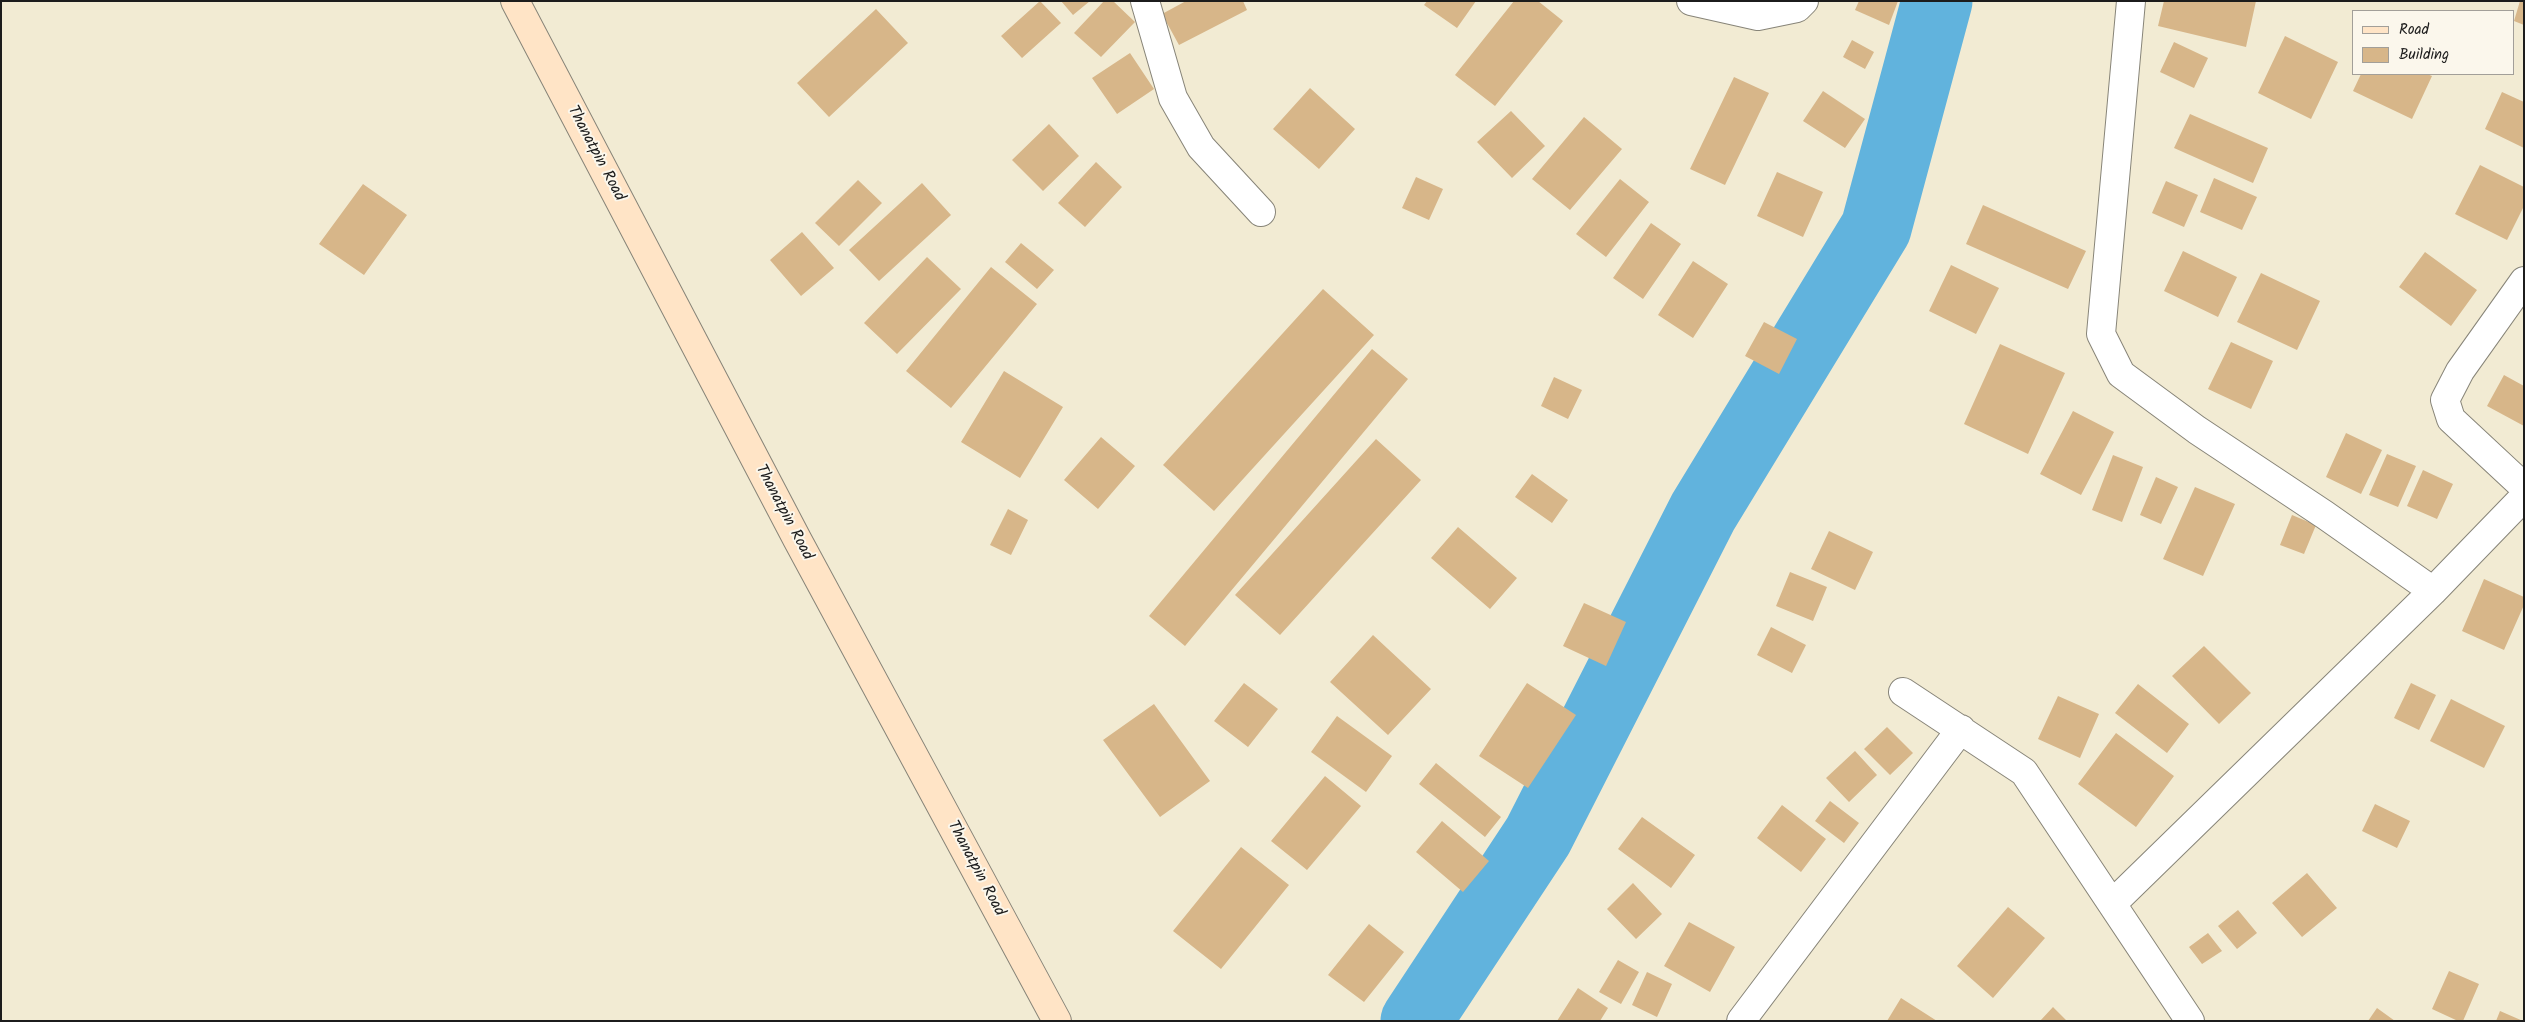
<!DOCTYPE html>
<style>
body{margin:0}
#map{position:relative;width:2525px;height:1022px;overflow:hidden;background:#f2ebd3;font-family:Kalam,sans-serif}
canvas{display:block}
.frame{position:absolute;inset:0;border:2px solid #1c1c1c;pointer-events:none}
.legend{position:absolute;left:2352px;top:10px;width:162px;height:65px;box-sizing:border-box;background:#fbf7ec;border:1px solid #a29f99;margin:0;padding:6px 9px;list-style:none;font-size:15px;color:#1c1c1c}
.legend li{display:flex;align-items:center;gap:10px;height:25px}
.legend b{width:25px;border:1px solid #a29f99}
</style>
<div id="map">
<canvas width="2525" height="1022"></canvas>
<div class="frame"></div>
<ul class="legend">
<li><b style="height:6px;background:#ffe4c6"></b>Road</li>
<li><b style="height:14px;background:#d7b689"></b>Building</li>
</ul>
</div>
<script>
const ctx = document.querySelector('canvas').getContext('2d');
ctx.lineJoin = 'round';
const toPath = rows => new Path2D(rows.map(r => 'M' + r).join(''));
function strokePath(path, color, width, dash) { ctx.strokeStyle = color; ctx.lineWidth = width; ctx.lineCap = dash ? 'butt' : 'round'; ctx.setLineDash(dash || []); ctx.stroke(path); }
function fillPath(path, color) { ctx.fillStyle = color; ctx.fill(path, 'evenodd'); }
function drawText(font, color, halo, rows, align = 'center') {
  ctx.font = font + ' Kalam,sans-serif'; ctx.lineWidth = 4; ctx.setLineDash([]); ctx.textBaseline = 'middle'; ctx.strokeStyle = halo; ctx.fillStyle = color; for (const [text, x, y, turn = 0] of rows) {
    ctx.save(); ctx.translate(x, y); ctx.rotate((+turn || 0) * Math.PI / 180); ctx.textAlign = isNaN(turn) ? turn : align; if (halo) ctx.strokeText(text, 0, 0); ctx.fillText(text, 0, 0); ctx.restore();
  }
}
const river = toPath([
 [1416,1021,1538,836,1703,512,1876,228,1937,1]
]);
const building = toPath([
 [1040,1,1061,23,1022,58,1001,36],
 [1061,1,1090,1,1073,15],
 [1104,1,1113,1,1135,22,1101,57,1074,33],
 [1186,1,1243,1,1247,10,1179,45,1162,14],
 [1427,1,1476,1,1457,28,1424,5],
 [1514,1,1538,1,1563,21,1495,106,1455,75],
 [1859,1,1898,1,1889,25,1855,10],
 [2164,1,2256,1,2246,47,2158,26],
 [2520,1,2524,1,2524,25,2514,21],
 [876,9,908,43,829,117,797,83],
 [2285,36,2338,62,2311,119,2258,93],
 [1852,40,1874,52,1865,69,1843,57],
 [2174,42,2208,58,2194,88,2160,72],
 [1130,53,1154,89,1117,114,1092,78],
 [2361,74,2427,74,2432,76,2412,119,2353,91],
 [1734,77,1769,93,1725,185,1690,169],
 [1310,88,1355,129,1319,169,1273,129],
 [1823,91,1865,119,1845,148,1803,121],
 [2502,92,2524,102,2524,148,2485,129],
 [1511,111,1545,146,1512,178,1477,142],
 [2190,114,2268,148,2253,183,2174,148],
 [1584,117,1622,149,1570,210,1532,179],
 [1049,124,1079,156,1043,191,1012,160],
 [1096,162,1122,187,1085,227,1058,203],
 [2480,165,2524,187,2524,206,2507,240,2455,214],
 [1777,172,1823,192,1803,237,1757,216],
 [1416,177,1443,189,1429,220,1402,208],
 [2214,178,2257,197,2242,230,2200,212],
 [1620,179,1649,202,1606,257,1576,234],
 [858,180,882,203,839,246,815,223],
 [2166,181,2198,195,2184,227,2152,213],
 [922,183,951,215,879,281,849,250],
 [363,184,407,215,364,275,319,244],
 [1983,205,2086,251,2068,289,1966,244],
 [1651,223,1681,244,1643,299,1613,278],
 [802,232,834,268,801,296,770,260],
 [1021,243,1054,270,1037,289,1005,262],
 [2183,251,2237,277,2218,317,2164,291],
 [2425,252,2477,290,2451,326,2399,287],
 [927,257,961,289,897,354,864,323],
 [1693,261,1728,284,1693,338,1658,315],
 [1951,265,1999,288,1976,334,1929,311],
 [991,267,1037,304,951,408,906,371],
 [2261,273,2320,301,2297,350,2237,322],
 [1323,289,1374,335,1214,511,1163,465],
 [1764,322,1797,339,1779,374,1745,356],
 [2231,342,2273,361,2251,409,2208,389],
 [2000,344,2065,373,2028,454,1964,424],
 [1372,349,1408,379,1185,646,1149,616],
 [1004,371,1063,407,1020,478,961,442],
 [2504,375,2524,386,2524,426,2487,406],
 [1554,377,1582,390,1568,419,1541,406],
 [2073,411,2114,432,2081,495,2040,474],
 [2346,433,2382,450,2361,494,2326,477],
 [1101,437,1135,466,1098,509,1064,480],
 [1376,439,1421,480,1280,635,1235,595],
 [2387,454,2416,466,2398,507,2369,495],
 [2113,455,2143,467,2122,522,2092,510],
 [2423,470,2453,484,2437,519,2407,506],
 [1532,474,1568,500,1552,523,1515,497],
 [2156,477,2178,487,2161,524,2140,515],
 [2195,487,2235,504,2203,576,2163,559],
 [1008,509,1028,520,1011,555,990,545],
 [2292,515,2316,525,2304,554,2280,545],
 [1458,527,1517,578,1490,609,1431,558],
 [1829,531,1873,552,1855,590,1811,569],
 [1790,572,1827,587,1813,621,1776,606],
 [2484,579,2524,597,2524,605,2504,650,2462,631],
 [1584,603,1626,622,1606,666,1563,646],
 [1771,627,1806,645,1792,673,1757,655],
 [1373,635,1431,689,1388,735,1330,682],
 [2204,646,2251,693,2219,724,2172,676],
 [1244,683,1278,709,1248,747,1214,721],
 [1527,683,1576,715,1528,788,1479,756],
 [2411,683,2436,695,2419,730,2394,718],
 [2138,684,2189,724,2167,753,2115,713],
 [2058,696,2099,714,2080,758,2038,739],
 [2451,699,2505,726,2484,768,2430,741],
 [1154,704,1210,781,1160,817,1103,740],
 [1337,716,1392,756,1366,792,1311,752],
 [1887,727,1913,753,1890,775,1864,749],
 [2116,733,2174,776,2136,827,2078,784],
 [1855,751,1877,775,1849,802,1826,778],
 [1436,763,1501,817,1485,837,1419,784],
 [1325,776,1361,806,1307,870,1271,841],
 [1830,801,1859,823,1844,843,1815,821],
 [2375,804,2410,821,2397,848,2362,831],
 [1782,805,1826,839,1801,872,1757,838],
 [1642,817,1695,855,1671,888,1618,849],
 [1442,821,1489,861,1463,892,1416,852],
 [1241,847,1289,885,1221,969,1173,931],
 [2307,873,2337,908,2302,937,2272,903],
 [1633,883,1662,914,1636,939,1607,909],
 [2008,907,2045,938,1993,998,1957,966],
 [2238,910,2257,933,2237,949,2218,926],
 [1689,922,1735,947,1710,992,1664,966],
 [1369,924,1404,952,1364,1002,1328,975],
 [2208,933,2222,951,2202,964,2189,947],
 [1618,960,1639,972,1621,1004,1599,992],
 [2449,971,2479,984,2463,1021,2458,1021,2432,1009],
 [1647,972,1672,984,1657,1017,1632,1005],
 [1578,988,1608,1008,1600,1021,1557,1021],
 [1901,998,1937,1021,1887,1021],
 [2053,1007,2067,1021,2040,1021],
 [2377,1008,2395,1021,2368,1021],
 [2500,1011,2523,1021,2496,1021]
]);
const street = toPath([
 [1145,1,1173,98,1201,147,1261,212],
 [1691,1,1758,16,1797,8,1804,1],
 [2131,1,2101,334,2121,374,2197,430,2325,515,2433,591],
 [2524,281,2460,371,2445,400,2451,419,2524,487],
 [1903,692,2024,772,2190,1021],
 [2112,904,2433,591,2524,497],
 [1741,1021,1961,729]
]);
const secondary = toPath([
 [515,1,797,539,1057,1021]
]);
const streetNames = [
 ["Thanatpin Road",595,154,62],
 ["Thanatpin Road",783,513,62],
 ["Thanatpin Road",975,869,62]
];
strokePath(river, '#61b3dd', 71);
fillPath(building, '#d7b689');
strokePath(street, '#878478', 30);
strokePath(secondary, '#878478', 30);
strokePath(street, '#fff', 28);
strokePath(secondary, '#ffe4c6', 28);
drawText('16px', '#1c1c1c', '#fbf7ec', streetNames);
</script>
